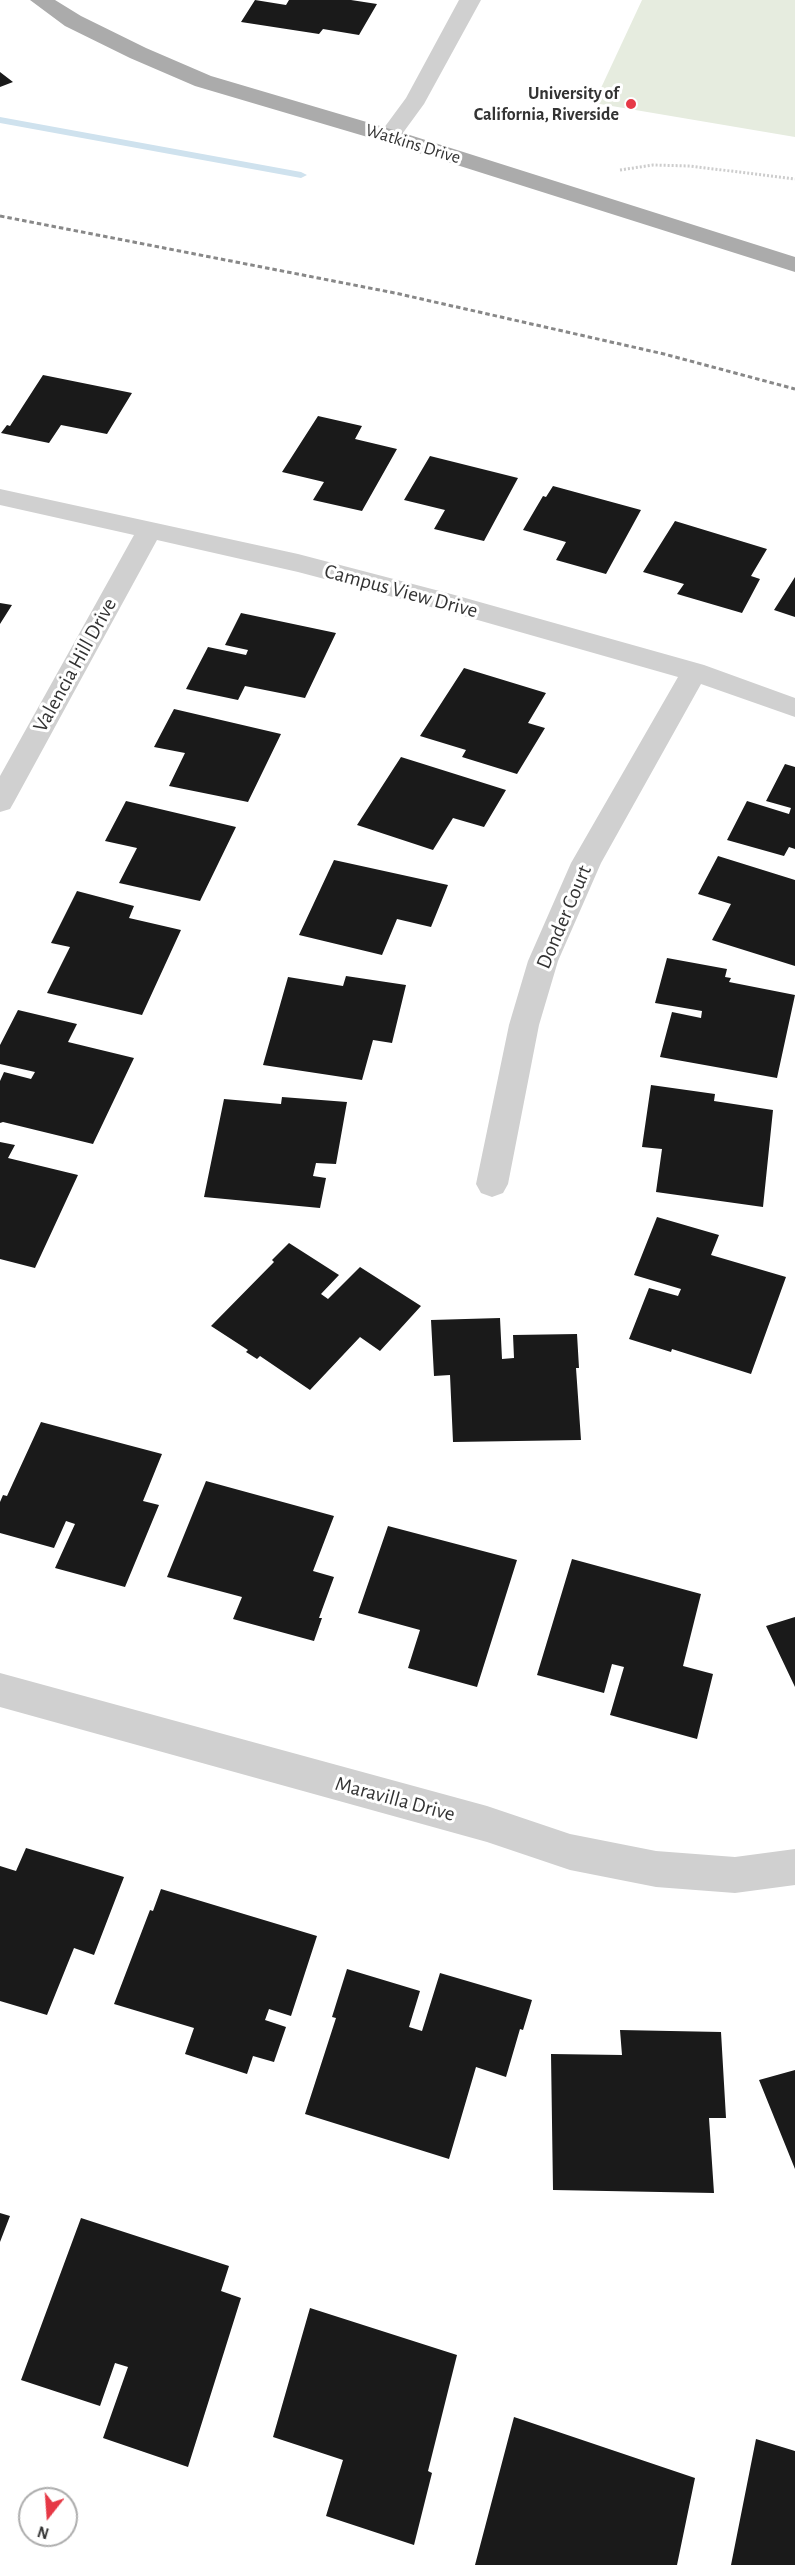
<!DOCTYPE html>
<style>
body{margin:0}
#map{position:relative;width:795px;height:2565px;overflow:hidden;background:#fff;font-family:"Alegreya Sans",sans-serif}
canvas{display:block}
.north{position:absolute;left:18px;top:2487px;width:60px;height:60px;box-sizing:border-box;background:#fff;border:2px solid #adadad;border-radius:50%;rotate:197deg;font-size:16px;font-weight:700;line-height:24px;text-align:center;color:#333}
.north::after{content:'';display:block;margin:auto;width:21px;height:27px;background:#e63946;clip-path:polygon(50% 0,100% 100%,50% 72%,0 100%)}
</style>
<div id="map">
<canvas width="795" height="2565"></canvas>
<div class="north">N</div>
</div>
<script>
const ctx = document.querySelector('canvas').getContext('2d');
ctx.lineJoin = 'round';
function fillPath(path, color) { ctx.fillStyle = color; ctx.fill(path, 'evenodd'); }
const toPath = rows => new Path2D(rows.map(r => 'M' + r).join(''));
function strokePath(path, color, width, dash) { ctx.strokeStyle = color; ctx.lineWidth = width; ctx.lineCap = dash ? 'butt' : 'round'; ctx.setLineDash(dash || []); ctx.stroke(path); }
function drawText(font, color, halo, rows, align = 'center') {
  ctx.font = font + ' "Alegreya Sans",sans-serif'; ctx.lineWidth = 6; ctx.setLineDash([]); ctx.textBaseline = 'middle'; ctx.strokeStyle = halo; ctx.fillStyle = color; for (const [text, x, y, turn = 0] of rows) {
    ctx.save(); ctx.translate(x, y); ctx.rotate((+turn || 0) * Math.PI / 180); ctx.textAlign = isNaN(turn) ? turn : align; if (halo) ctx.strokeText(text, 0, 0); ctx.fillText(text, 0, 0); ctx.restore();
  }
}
const green = toPath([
 [642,0,795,0,795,137,594,103]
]);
const stream = toPath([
 [0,117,301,172,307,175,301,178,0,123,0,117]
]);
const building = toPath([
 [255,0,286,5,289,0,351,0,377,4,359,35,323,29,319,34,241,22],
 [0,72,13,82,0,87],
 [43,375,132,393,107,434,61,425,49,443,1,433,7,425,10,426],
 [318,416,362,426,355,439,397,449,362,511,313,500,324,482,282,472],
 [430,456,518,478,484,541,434,529,445,510,404,500],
 [553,486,641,510,606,574,556,560,566,542,523,530,543,496,546,497],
 [675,521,767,549,751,576,760,579,742,613,677,594,684,584,643,572],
 [795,577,795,617,774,610],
 [0,603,12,605,0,624],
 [241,613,336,633,305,698,245,686,238,700,186,689,208,647,246,655,248,650,225,645],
 [464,668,546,693,528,723,545,728,517,774,462,757,466,750,420,736],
 [174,709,281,734,248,802,169,786,185,753,154,747],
 [401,757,506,790,484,827,453,818,433,850,357,825],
 [785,764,795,767,795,849,789,847,784,856,727,840,747,801,789,814,791,808,766,801],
 [126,801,236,827,200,901,119,883,137,848,105,841],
 [718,856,795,880,795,966,712,940,731,904,698,894],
 [334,860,448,885,431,927,397,919,382,955,299,935],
 [77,891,134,906,129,918,181,930,142,1015,47,993,70,947,51,943],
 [667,958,727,969,725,977,731,978,729,982,795,995,777,1078,660,1057,672,1012,701,1018,702,1011,655,1003],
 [346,976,406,985,392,1043,373,1040,362,1080,263,1065,288,977,343,986],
 [18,1010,77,1024,68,1042,134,1058,93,1144,3,1122,0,1123,0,1081,4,1072,31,1079,35,1072,0,1064,0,1045],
 [651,1085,715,1094,714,1101,773,1110,763,1207,656,1192,662,1149,642,1147],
 [282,1097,347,1102,336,1164,316,1163,313,1176,326,1178,320,1208,204,1197,224,1099,281,1104],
 [0,1142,15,1145,8,1158,78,1175,35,1268,0,1259],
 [657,1217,719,1235,711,1255,786,1277,751,1374,672,1349,671,1352,629,1339,649,1288,678,1296,681,1289,634,1275],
 [289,1243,339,1275,321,1294,328,1299,360,1267,421,1306,380,1351,360,1337,310,1390,260,1356,257,1359,246,1352,248,1350,211,1326,274,1262,272,1260],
 [500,1318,502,1359,514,1358,513,1335,577,1334,579,1368,576,1368,581,1440,453,1442,450,1375,434,1376,431,1320],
 [41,1422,162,1454,143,1501,159,1505,125,1587,55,1568,75,1524,66,1521,54,1548,0,1533,0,1502,3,1495,7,1496],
 [206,1481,334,1516,313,1571,334,1577,319,1618,322,1618,314,1641,233,1619,242,1597,167,1577],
 [388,1526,517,1560,477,1687,408,1668,420,1630,358,1613],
 [572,1559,701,1594,683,1666,713,1674,697,1739,610,1715,624,1667,612,1664,604,1693,537,1675],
 [795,1617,795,1687,766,1626],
 [26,1848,124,1877,94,1955,74,1948,47,2015,0,2001,0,1866,16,1871],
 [161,1889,317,1936,291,2016,269,2009,265,2020,286,2027,274,2062,253,2056,247,2074,185,2054,194,2028,114,2004,150,1910,153,1911],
 [347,1969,420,1991,409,2027,422,2031,440,1973,532,2000,523,2030,520,2029,506,2077,476,2067,449,2159,305,2114,336,2018,332,2017],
 [620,2030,721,2032,726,2118,709,2118,714,2193,553,2190,551,2054,622,2055],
 [795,2070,795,2169,759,2080],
 [0,2213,10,2216,0,2242],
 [81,2218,229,2266,221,2291,241,2298,188,2467,103,2438,128,2367,115,2363,100,2406,21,2380],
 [310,2308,457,2355,428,2471,432,2473,414,2545,326,2516,343,2460,273,2437],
 [514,2417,695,2478,677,2565,475,2565],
 [756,2439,795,2451,795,2565,731,2565]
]);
const path = toPath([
 [620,170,653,165,690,166,795,179]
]);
const minor = toPath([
 [459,0,481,0,424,104,397,141,389,143,381,141,378,136,406,98,459,0],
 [0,489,298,554,451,594,704,665,795,698,795,717,701,684,601,863,558,961,539,1025,508,1184,503,1193,492,1197,481,1193,476,1184,509,1025,528,961,571,863,678,677,446,611,298,572,157,540,14,802,10,809,0,812,0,776,134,535,0,505,0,489],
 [0,1673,487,1806,570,1834,656,1851,735,1857,795,1849,795,1885,735,1893,656,1887,570,1870,487,1842,0,1707,0,1673]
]);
const major = toPath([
 [30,0,55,0,81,16,146,48,211,76,397,131,795,257,795,272,381,141,195,86,130,58,65,26,30,0]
]);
const rail = toPath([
 [0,216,395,293,664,354,795,389]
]);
const markers = [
 [631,104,6,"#e63946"]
];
const farPoinames = [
 ["University of",619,94],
 ["California, Riverside",619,115]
];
const farStreetnames = [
 ["Watkins Drive",413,144,17]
];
const streetNames = [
 ["Campus View Drive",401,591,15],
 ["Valencia Hill Drive",75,665,-61],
 ["Donder Court",564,917,-67],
 ["Maravilla Drive",395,1799,15]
];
fillPath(green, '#e6ecdf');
fillPath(stream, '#cfe2ee');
fillPath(building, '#1a1a1a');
strokePath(path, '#cdcdcd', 3, [2, 2]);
fillPath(minor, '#d0d0d0');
fillPath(major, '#ababab');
strokePath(rail, '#888', 3, [4.5, 3]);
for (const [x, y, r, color] of markers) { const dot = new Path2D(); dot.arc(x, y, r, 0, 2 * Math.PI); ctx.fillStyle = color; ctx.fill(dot); strokePath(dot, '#fff', 2); }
drawText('bold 18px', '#333', '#fff', farPoinames, 'right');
drawText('18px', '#333', '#fff', farStreetnames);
drawText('21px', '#333', '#fff', streetNames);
</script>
